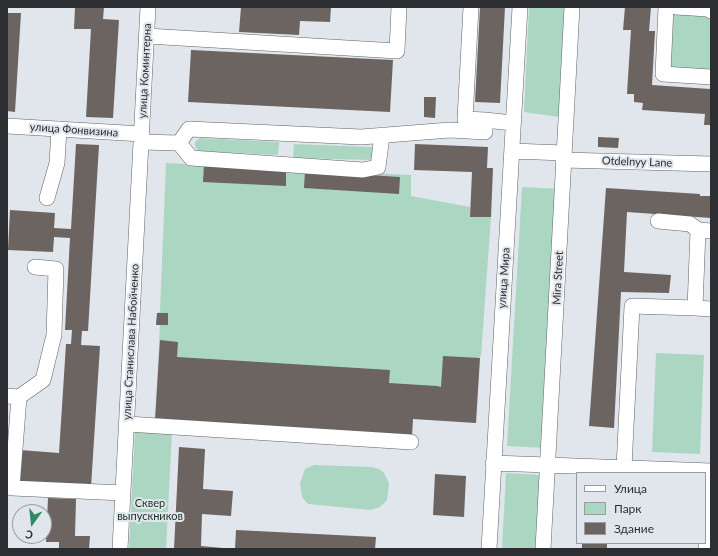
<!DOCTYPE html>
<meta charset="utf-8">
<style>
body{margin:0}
#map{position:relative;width:718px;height:556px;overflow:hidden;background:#e1e5ec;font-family:Lato,sans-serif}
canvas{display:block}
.frame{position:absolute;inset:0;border:8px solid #2d2e31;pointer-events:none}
.legend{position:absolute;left:576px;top:472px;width:130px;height:72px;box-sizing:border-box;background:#e1e5ec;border:1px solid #999ca1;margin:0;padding:5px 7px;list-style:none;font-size:12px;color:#2d2e31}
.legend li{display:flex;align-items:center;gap:8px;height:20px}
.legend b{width:20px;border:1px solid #999ca1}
.north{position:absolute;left:12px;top:504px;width:40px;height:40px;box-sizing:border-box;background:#e1e5ec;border:1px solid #999ca1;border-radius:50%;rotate:195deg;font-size:11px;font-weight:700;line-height:16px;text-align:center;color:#2d2e31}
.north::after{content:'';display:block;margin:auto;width:14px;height:18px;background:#2f8a60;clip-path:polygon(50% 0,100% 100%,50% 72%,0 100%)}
</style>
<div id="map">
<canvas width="718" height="556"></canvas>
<div class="frame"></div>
<ul class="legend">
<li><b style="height:5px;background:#fff"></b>Улица</li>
<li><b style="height:11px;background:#abd7c2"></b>Парк</li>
<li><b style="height:11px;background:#6b6461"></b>Здание</li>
</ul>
<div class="north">С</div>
</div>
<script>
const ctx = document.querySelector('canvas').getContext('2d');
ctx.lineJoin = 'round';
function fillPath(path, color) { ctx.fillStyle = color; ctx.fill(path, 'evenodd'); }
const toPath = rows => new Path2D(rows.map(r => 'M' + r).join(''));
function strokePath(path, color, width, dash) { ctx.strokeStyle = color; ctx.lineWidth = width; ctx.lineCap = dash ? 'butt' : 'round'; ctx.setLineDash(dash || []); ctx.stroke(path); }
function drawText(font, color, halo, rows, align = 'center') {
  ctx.font = font + ' Lato,sans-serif'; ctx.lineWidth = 4; ctx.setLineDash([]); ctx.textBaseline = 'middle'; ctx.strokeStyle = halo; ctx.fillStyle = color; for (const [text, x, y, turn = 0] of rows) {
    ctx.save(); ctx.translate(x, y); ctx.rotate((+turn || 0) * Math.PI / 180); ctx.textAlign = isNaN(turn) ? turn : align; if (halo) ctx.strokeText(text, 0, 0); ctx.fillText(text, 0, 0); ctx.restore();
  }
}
const green = toPath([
 [529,7,566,7,559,117,524,112],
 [674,13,706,17,711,19,711,71,670,67],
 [200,138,279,142,278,155,199,151,195,147,195,142],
 [294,144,371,147,376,153,375,158,371,160,293,158],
 [166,163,411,175,411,196,470,207,470,217,491,217,481,356,413,419,155,420,160,325,156,325,157,313,160,312],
 [522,187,560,189,546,448,507,446],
 [656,353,704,355,700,454,652,452],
 [135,432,172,432,166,549,129,549],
 [314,465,371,467,379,469,384,473,389,483,387,500,380,507,370,510,308,504,302,497,300,483,305,469],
 [506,473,541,475,537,549,502,549]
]);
const building = toPath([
 [75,7,104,7,103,19,119,20,113,118,86,117,91,29,74,29],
 [241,7,331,7,330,22,300,21,299,35,239,32],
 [480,7,505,7,500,103,475,102],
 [625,7,651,7,649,31,655,31,652,85,710,89,711,125,704,125,705,114,642,110,643,103,634,102,634,94,627,94,631,30,623,30],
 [7,13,21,13,15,112,7,111],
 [191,50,393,60,390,112,188,102],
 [424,97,436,97,435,118,424,117],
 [598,137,619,138,618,148,598,147],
 [76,144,99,145,88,331,82,331,81,345,100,346,91,487,18,483,20,450,59,453,66,344,71,344,72,330,65,330,70,238,54,237,53,252,8,250,10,210,55,213,54,228,71,229],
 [415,144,488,147,487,168,493,168,491,217,470,217,472,172,414,170],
 [204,164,286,169,286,186,203,182],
 [305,171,400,177,399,194,304,188],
 [606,188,700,194,700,196,711,196,711,218,627,212,624,272,671,275,669,293,621,292,614,428,589,426],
 [157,313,168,313,168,325,156,325],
 [160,340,178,342,177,357,390,370,389,383,437,386,441,387,443,356,480,358,476,423,413,419,412,436,155,420],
 [179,447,205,449,203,489,233,491,231,516,202,514,201,546,233,549,174,549],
 [435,474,466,476,464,517,433,515],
 [48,498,76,499,75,536,90,536,89,549,59,549,59,542,46,542],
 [236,530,376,537,375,549,235,549],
 [582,543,607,543,607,549,582,549]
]);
const minor = toPath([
 [471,7,465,119,485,120],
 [666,7,663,74,711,77],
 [676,7,708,9,711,11],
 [147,36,397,51,399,7],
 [7,126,142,134],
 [141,142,179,143,189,129,361,137,450,130,485,132,485,120,513,123],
 [179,143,191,158,363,170,378,167,382,135],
 [512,151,564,153],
 [563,160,711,164],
 [47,198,57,163,59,129],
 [658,221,690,224,698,230],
 [695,308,711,309],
 [7,396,19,397,43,380,54,335,56,269,35,267],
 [19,397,12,488,123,493],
 [127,424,411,442],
 [493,463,711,471],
 [624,468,632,306,695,308,698,230,711,231],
 [709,471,706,546,711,546],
 [120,549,148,7],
 [489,549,520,7],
 [543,549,572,7]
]);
const streetNames = [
 ["улица Коминтерна",145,71,-87],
 ["улица Фонвизина",74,130,4],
 ["Otdelnyy Lane",637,162,2],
 ["улица Мира",504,278,-86],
 ["Mira Street",558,278,-87],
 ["улица Станислава Набойченко",131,342,-87]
];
const parkNames = [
 ["Сквер",150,503],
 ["выпускников",150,516]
];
fillPath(green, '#abd7c2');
fillPath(building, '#6b6461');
strokePath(minor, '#5f6368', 16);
strokePath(minor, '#fff', 15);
drawText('11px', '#2d2e31', '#e1e5ec', streetNames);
drawText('11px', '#143226', '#e1e5ec', parkNames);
</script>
